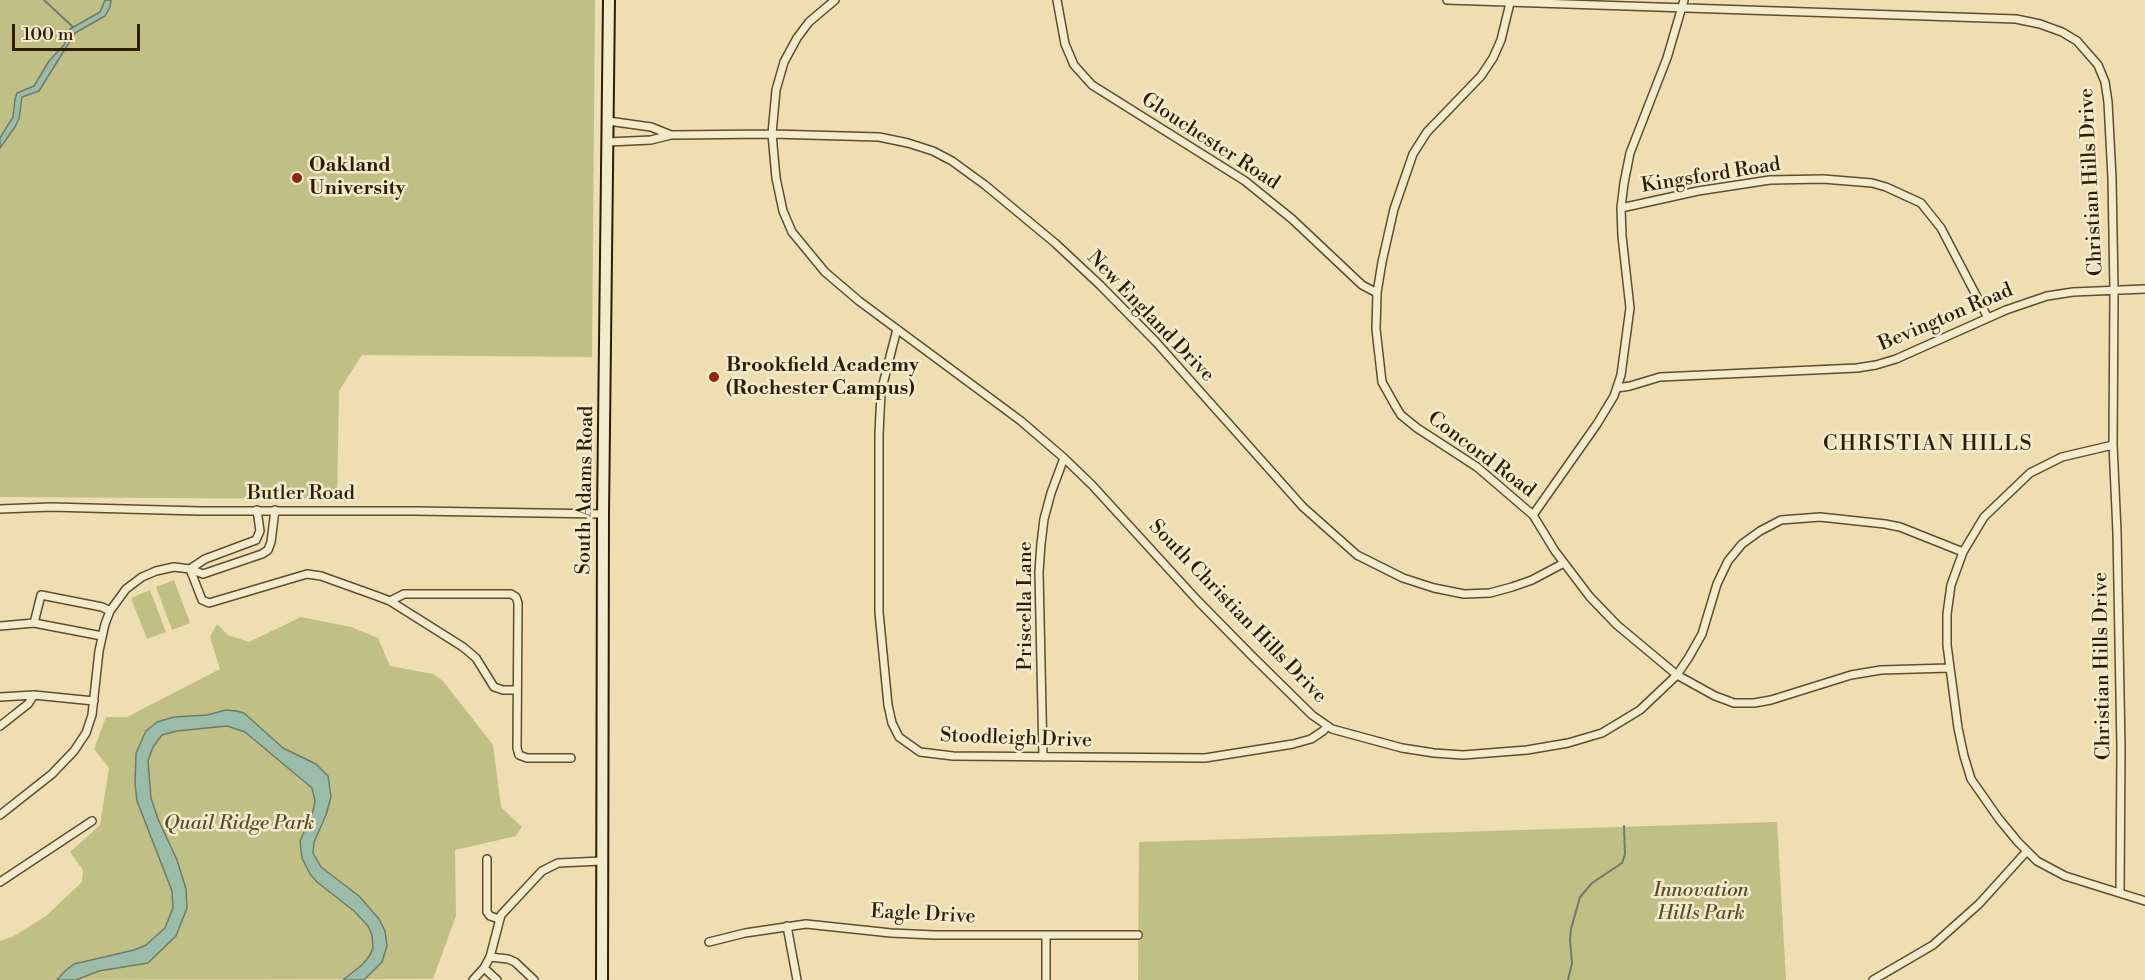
<!DOCTYPE html>
<style>
body{margin:0}
#map{position:relative;width:2145px;height:980px;overflow:hidden;background:#eedeb1;font-family:"Libre Bodoni",serif}
canvas{display:block}
.scale{position:absolute;left:12px;top:24px;width:128px;height:27px;box-sizing:border-box;border:3px solid #2f1d03;border-top:0;padding-left:8px;font-size:18px;line-height:21px;white-space:nowrap;color:#2f1d03;-webkit-text-stroke:4px #f4eacc;paint-order:stroke}
</style>
<div id="map">
<canvas width="2145" height="980"></canvas>
<div class="scale">100 m</div>
</div>
<script>
const ctx = document.querySelector('canvas').getContext('2d');
ctx.lineJoin = 'round';
function fillPath(path, color) { ctx.fillStyle = color; ctx.fill(path, 'evenodd'); }
const toPath = rows => new Path2D(rows.map(r => 'M' + r).join(''));
function strokePath(path, color, width, dash) { ctx.strokeStyle = color; ctx.lineWidth = width; ctx.lineCap = dash ? 'butt' : 'round'; ctx.setLineDash(dash || []); ctx.stroke(path); }
function drawText(font, color, halo, rows, align = 'center') {
  ctx.font = font + ' "Libre Bodoni",serif'; ctx.lineWidth = 5; ctx.setLineDash([]); ctx.textBaseline = 'middle'; ctx.strokeStyle = halo; ctx.fillStyle = color; for (const [text, x, y, turn = 0] of rows) {
    ctx.save(); ctx.translate(x, y); ctx.rotate((+turn || 0) * Math.PI / 180); ctx.textAlign = isNaN(turn) ? turn : align; if (halo) ctx.strokeText(text, 0, 0); ctx.fillText(text, 0, 0); ctx.restore();
  }
}
const green = toPath([
 [0,0,595,0,592,357,362,355,339,391,337,499,0,497],
 [174,580,190,623,172,630,156,587],
 [150,590,166,632,147,639,131,598],
 [301,617,351,627,378,638,390,666,433,674,443,681,493,745,501,807,522,827,516,836,455,850,456,916,433,979,0,980,0,941,14,936,46,916,82,882,83,870,70,852,100,825,109,768,94,749,106,717,127,717,220,669,210,637,217,624,228,635,249,642],
 [1777,822,1786,980,1138,980,1139,842]
]);
const water = toPath([
 [105,0,111,0,110,7,105,16,75,33,39,91,22,97,19,119,15,127,0,148,0,138,13,117,15,99,17,93,34,86,49,61,64,45,70,29,100,12,105,0],
 [226,710,237,711,244,713,283,748,316,764,328,776,331,797,326,815,314,842,313,853,321,867,359,896,379,919,385,931,387,946,382,962,364,980,343,980,363,964,370,955,373,948,372,935,368,926,354,911,317,882,310,874,302,858,300,841,313,811,315,801,312,788,245,732,227,726,177,731,162,735,153,747,148,761,151,798,158,819,177,860,186,889,187,908,176,936,148,963,99,971,76,980,57,980,65,971,74,964,134,950,146,945,165,928,173,908,172,891,137,801,135,784,136,753,146,731,157,722,174,717,207,715,226,710]
]);
const stream = toPath([
 [44,0,73,27],
 [1568,980,1572,963,1570,940,1571,929,1580,897,1592,883,1622,863,1625,854,1624,826]
]);
const minor = toPath([
 [835,0,809,22,797,38,784,62,776,90,772,134,776,178,783,211,792,232,825,272,859,301,1021,421,1064,458,1092,485,1198,601,1253,657,1312,715,1332,729,1402,748,1434,753,1463,755,1527,750,1568,743,1602,733,1640,710,1677,675,1689,657,1702,634,1717,584,1728,561,1742,544,1760,531,1781,520,1820,517,1885,524,1900,527,1963,552],
 [1057,0,1065,44,1074,65,1092,85,1245,181,1292,219,1362,285,1377,293],
 [1447,0,2016,19,2040,24,2062,32,2077,41,2098,65,2105,82,2108,102,2112,178,2114,290,2113,445,2117,532,2121,748,2120,892],
 [1510,3,1501,40,1493,58,1481,76,1427,132,1413,154,1394,209,1382,262,1377,293,1376,329,1382,382,1396,407,1401,415,1417,428,1477,467,1533,515,1555,551,1590,597,1617,625,1677,675,1715,696,1734,703,1754,703,1771,700,1851,675,1881,670,1949,668],
 [608,121,651,127,671,135],
 [608,142,651,140,671,135,772,134,879,137,908,143,933,151,952,161,985,185,1055,243,1100,285,1156,342,1303,507,1357,555,1403,578,1434,588,1464,594,1490,593,1512,587,1532,580,1564,563],
 [1621,208,1698,191,1770,180,1823,179,1872,183,1886,187,1921,203,1941,228,1988,318],
 [897,329,881,392,879,434,879,612,888,705,892,723,899,737,920,752,953,756,1205,758,1293,744,1311,739,1323,731,1328,726],
 [1617,388,1630,386,1660,377,1857,368,1876,365,1896,359,2006,310,2047,296,2073,292,2145,289],
 [2113,445,2062,457,2030,473,1984,517,1963,552,1951,585,1947,614,1947,645,1958,728,1964,756,1971,779,1999,819,2018,842,2037,861,2065,876,2145,901],
 [0,509,51,507,200,511,415,511,603,514],
 [1533,515,1597,424,1614,396,1621,375,1630,308,1622,236,1621,208,1624,183,1630,153,1667,58,1684,0],
 [190,569,202,600,209,603,307,574,321,576,374,595,390,601,463,647,476,658,494,687,503,690,517,690],
 [190,569,205,559,256,540,260,531,257,510],
 [390,601,404,594,511,594,516,597,518,603,517,748,519,755,527,758,571,758],
 [34,623,41,595,102,607,110,611],
 [0,626,34,623,102,636],
 [0,697,34,695,94,701],
 [0,726,28,704,34,695],
 [1043,757,1039,572,1041,544,1044,519,1051,493,1064,458],
 [0,815,52,774,74,751,86,733,92,715,99,651,105,624,110,611,126,589,142,577,156,571,174,567,190,569,203,574,262,554,268,550,271,542,275,510],
 [487,859,487,912,490,916,499,919],
 [0,882,92,821],
 [787,926,797,980],
 [1046,935,1046,980],
 [709,942,745,933,806,924,891,933,934,935,1138,935],
 [490,957,508,959,515,962,534,980],
 [484,968,497,980],
 [473,980,484,968,490,957,501,915,542,871,558,863,602,861],
 [1873,980,1933,945,1979,904,2027,851]
]);
const secondary = toPath([
 [602,980,603,514,609,0]
]);
const markers = [
 [297,178,6,"#8f2418"],
 [714,377,6,"#8f2418"]
];
const streetNames = [
 ["Glouchester Road",1210,142,33],
 ["Kingsford Road",1711,176,-9],
 ["Christian Hills Drive",2092,182,-93],
 ["New England Drive",1150,317,46],
 ["Bevington Road",1946,318,-23],
 ["Concord Road",1481,455,37],
 ["South Adams Road",586,490,-89],
 ["Butler Road",301,494],
 ["Priscella Lane",1026,606,-90],
 ["South Christian Hills Drive",1237,612,46],
 ["Christian Hills Drive",2103,666,-91],
 ["Stoodleigh Drive",1016,739,2],
 ["Eagle Drive",923,915,3]
];
const poiNames = [
 ["Oakland",309,166],
 ["University",309,189],
 ["Brookfield Academy",726,366],
 ["(Rochester Campus)",726,389]
];
const parkNames = [
 ["Quail Ridge Park",239,824],
 ["Innovation",1701,891],
 ["Hills Park",1701,914]
];
const neighbourhoodNames = [
 ["CHRISTIAN HILLS",1928,445]
];
fillPath(green, '#c0bf86');
fillPath(water, '#9abca9');
strokePath(water, '#6f7c67', 1.5);
strokePath(stream, '#6f7c67', 2);
strokePath(minor, '#5f4d2e', 10);
strokePath(secondary, '#2f1d03', 14);
strokePath(minor, '#f4eacc', 7);
strokePath(secondary, '#f4eacc', 10);
for (const [x, y, r, color] of markers) { const dot = new Path2D(); dot.arc(x, y, r, 0, 2 * Math.PI); ctx.fillStyle = color; ctx.fill(dot); strokePath(dot, '#f4eacc', 2); }
drawText('20px', '#2f1d03', '#f4eacc', streetNames);
drawText('bold 20px', '#2f1d03', '#f4eacc', poiNames, 'left');
drawText('italic 20px', '#5a4e2a', '#f4eacc', parkNames);
ctx.letterSpacing = '1.5px';
drawText('21px', '#2f1d03', '#f4eacc', neighbourhoodNames);
ctx.letterSpacing = '0px';
</script>
